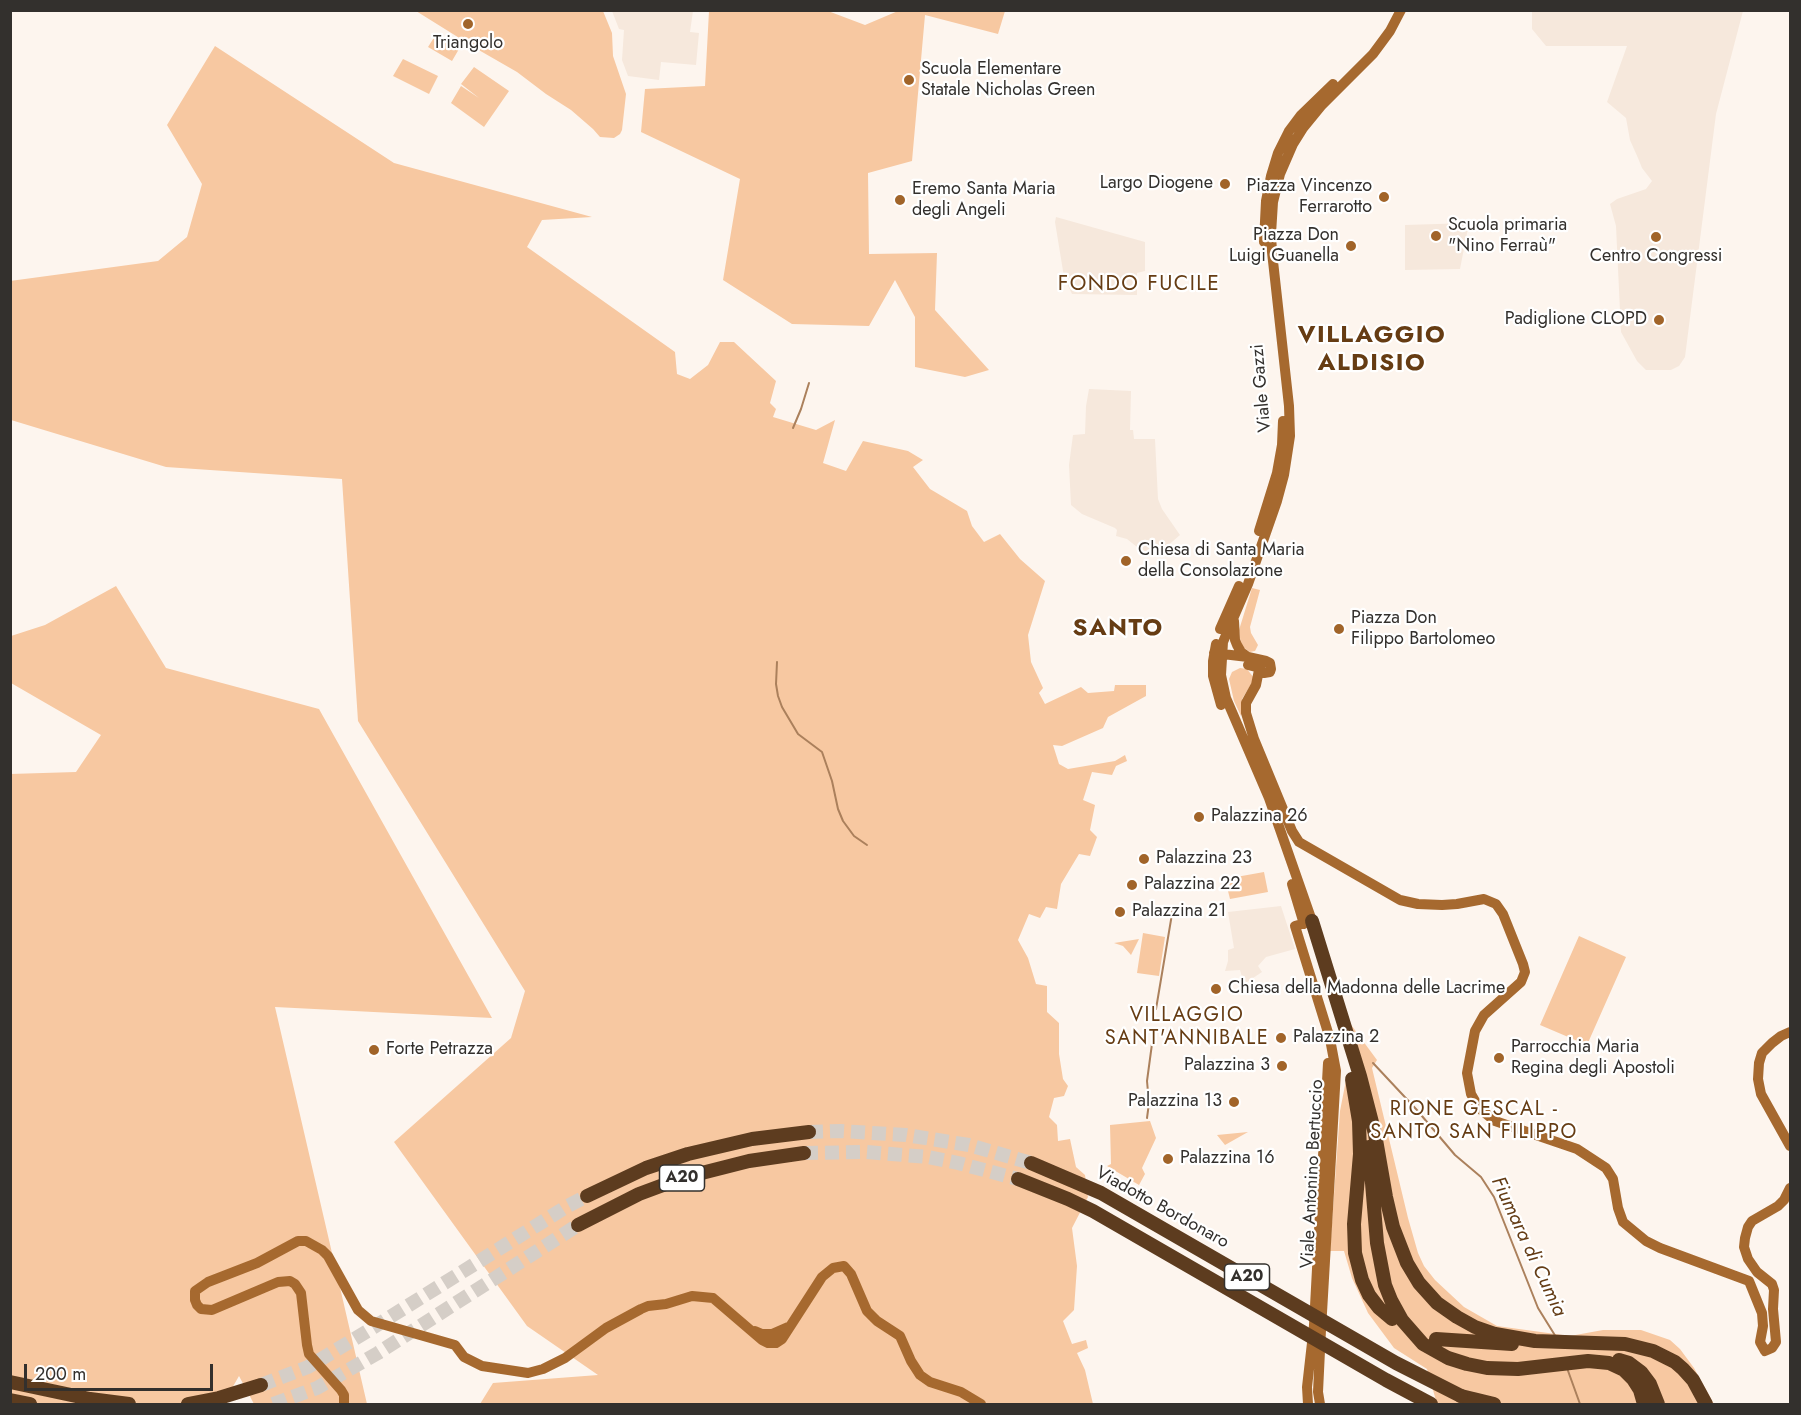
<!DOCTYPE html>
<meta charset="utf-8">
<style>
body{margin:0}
#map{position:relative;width:1801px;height:1415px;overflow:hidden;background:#fdf5ee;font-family:Jost,sans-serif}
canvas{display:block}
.frame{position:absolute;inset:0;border:12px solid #33302d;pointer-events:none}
.scale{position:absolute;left:24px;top:1364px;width:189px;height:27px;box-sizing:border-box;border:3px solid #33302d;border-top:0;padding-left:8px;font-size:18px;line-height:21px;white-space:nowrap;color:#33302d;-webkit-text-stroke:4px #fff;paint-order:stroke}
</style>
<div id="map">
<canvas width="1801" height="1415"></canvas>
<div class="frame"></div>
<div class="scale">200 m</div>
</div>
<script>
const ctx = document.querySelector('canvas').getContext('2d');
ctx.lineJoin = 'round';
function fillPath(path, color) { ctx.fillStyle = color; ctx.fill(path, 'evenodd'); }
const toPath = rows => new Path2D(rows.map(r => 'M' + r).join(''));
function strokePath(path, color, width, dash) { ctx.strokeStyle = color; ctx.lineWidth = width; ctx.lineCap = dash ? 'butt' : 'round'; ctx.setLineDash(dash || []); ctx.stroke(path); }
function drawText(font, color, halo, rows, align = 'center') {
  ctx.font = font + ' Jost,sans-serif'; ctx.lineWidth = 4.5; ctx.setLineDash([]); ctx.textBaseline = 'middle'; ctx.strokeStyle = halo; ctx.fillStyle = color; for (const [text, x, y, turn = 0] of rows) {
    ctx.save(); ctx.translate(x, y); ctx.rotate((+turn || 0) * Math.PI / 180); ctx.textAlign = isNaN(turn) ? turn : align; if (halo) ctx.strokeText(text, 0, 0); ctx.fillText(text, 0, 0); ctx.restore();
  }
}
const built = toPath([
 [612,11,693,11,690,32,699,33,696,65,661,62,659,80,628,76,622,60,624,30,619,29],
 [1532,11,1743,11,1716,114,1685,357,1679,366,1671,370,1646,370,1637,361,1621,332,1616,226,1610,204,1617,199,1646,189,1652,181,1642,168,1638,158,1630,140,1626,118,1607,102,1627,46,1546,46,1532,29],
 [1056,217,1145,242,1145,271,1137,273,1137,295,1072,294,1064,277,1055,222],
 [1469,223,1460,269,1405,270,1405,225],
 [1089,389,1131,391,1130,430,1133,430,1134,439,1155,439,1158,499,1162,509,1180,535,1158,554,1142,551,1127,539,1116,536,1117,530,1115,528,1082,514,1071,505,1069,465,1073,435,1085,434,1086,406],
 [1281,906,1295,949,1266,957,1258,966,1262,972,1244,984,1240,970,1225,971,1228,961,1228,950,1234,948,1228,912]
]);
const green = toPath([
 [416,11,603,11,612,33,613,56,626,94,622,130,620,134,614,138,600,137,593,129,571,110,546,94,517,72,477,49],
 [709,11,828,11,865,25,898,11,1005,11,998,34,925,15,912,161,868,173,869,254,937,253,935,310,989,370,965,377,915,367,915,317,895,280,869,326,792,324,723,280,740,179,641,132,645,89,705,86],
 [435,36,459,49,452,61,428,47],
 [215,46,394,163,592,217,542,220,527,247,675,352,677,374,690,379,708,365,720,342,734,342,776,381,770,403,776,409,773,417,816,430,835,420,823,463,846,471,863,441,908,451,923,460,913,467,930,489,967,511,972,526,984,542,1000,534,1020,559,1045,581,1028,635,1031,662,1043,688,1039,693,1045,704,1081,687,1088,693,1114,691,1115,685,1146,685,1146,696,1108,717,1103,728,1062,746,1053,745,1059,764,1068,769,1115,761,1125,755,1127,761,1116,766,1112,775,1092,772,1083,800,1095,805,1090,830,1097,837,1090,856,1079,854,1061,884,1057,909,1046,907,1040,918,1029,914,1018,940,1028,958,1036,984,1047,986,1047,1012,1059,1023,1059,1054,1063,1079,1068,1086,1064,1096,1054,1098,1049,1117,1057,1125,1058,1141,1070,1139,1076,1167,1085,1175,1088,1197,1072,1228,1077,1266,1074,1310,1063,1321,1072,1344,1086,1340,1088,1348,1077,1353,1085,1370,1093,1404,480,1404,493,1383,598,1375,527,1326,394,1142,511,1038,525,991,358,721,342,479,166,467,11,420,10,281,158,261,187,237,202,184,167,125],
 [403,59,438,76,429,94,393,76],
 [474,67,509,91,484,127,451,103,461,86,479,98,461,84],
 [116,586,166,668,319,709,492,1018,275,1007,367,1404,254,1404,239,1376,223,1404,11,1404,10,774,76,772,101,735,11,683,11,636,45,625],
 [1252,588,1260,590,1250,627,1251,633,1258,645,1255,651,1250,652,1241,646,1239,630],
 [1240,668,1247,669,1254,678,1253,681,1242,699,1241,716,1234,701,1229,679,1232,672],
 [1264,872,1268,892,1230,899,1225,879],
 [1143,933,1165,937,1159,976,1137,973],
 [1579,936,1626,957,1587,1045,1540,1025],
 [1139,939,1131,955,1123,946,1114,943],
 [1346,1018,1377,1060,1372,1068,1408,1218,1418,1253,1424,1266,1435,1280,1464,1307,1497,1326,1570,1336,1603,1330,1641,1330,1670,1340,1680,1349,1694,1368,1714,1404,1437,1404,1427,1369,1394,1348,1368,1313,1352,1278,1344,1251,1330,1251,1340,1111,1347,1075,1362,1069],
 [1150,1121,1156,1138,1142,1168,1145,1174,1139,1185,1107,1166,1111,1164,1110,1125],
 [1248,1132,1225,1145,1217,1135]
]);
const stream = toPath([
 [793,428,801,409,809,383],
 [777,662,776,684,778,696,782,707,798,734,822,752,832,781,838,809,843,821,854,836,867,845],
 [1156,1009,1173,908],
 [1373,1063,1416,1109,1455,1155,1481,1177,1494,1197,1538,1308,1556,1337],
 [1147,1118,1149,1103,1147,1081,1154,1029],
 [1567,1368,1580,1404]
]);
const highwayTunnel = toPath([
 [809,1132,841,1131,906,1135,969,1145,1031,1163],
 [804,1153,866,1152,928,1157,958,1163,1018,1179],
 [261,1385,308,1367,366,1332,566,1207,587,1196],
 [273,1404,317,1388,378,1353,578,1225]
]);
const secondary = toPath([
 [1264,242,1266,201,1271,176,1278,153,1289,131,1301,115,1333,84],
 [1259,531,1277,473,1282,445,1283,421],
 [1234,621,1235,640,1237,645,1241,652,1248,657],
 [1220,629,1239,586],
 [1216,644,1213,661,1213,676,1221,705],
 [1214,653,1248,657,1266,661,1270,663,1271,669,1270,672,1264,673,1256,667,1248,665],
 [1266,661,1260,665,1256,685,1246,703,1246,713,1254,739,1292,831,1299,842,1400,900,1418,904,1442,905,1457,904,1484,899,1496,904,1503,914,1523,964,1525,972,1521,982,1484,1015,1475,1031,1467,1073,1471,1094,1479,1108,1495,1121,1577,1149,1606,1168,1613,1179,1618,1208,1623,1222,1646,1241,1660,1248,1749,1281,1762,1313,1763,1326,1760,1342,1765,1351,1772,1348,1776,1342,1773,1309,1774,1290,1772,1284,1757,1272,1748,1259,1744,1247,1745,1238,1748,1227,1752,1221,1778,1206,1784,1200,1790,1188],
 [1292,884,1304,924],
 [1295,926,1312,921,1269,798,1226,698,1221,675,1223,642,1248,584,1277,501,1284,475,1290,436,1289,406,1272,252,1271,234,1273,202,1280,174,1293,144,1303,128,1321,106,1373,54,1390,31,1401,10],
 [1295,926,1330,1039,1336,1071,1321,1330,1318,1392,1320,1404],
 [1790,1032,1781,1036,1772,1043,1762,1053,1759,1063,1758,1079,1761,1094,1790,1146],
 [755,1331,762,1334,772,1334,788,1327],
 [344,1404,344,1395,341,1390,309,1354,307,1345,301,1293,295,1284,290,1281,278,1282,212,1310,201,1309,197,1305,195,1300,195,1291,208,1282,257,1263,298,1241,306,1241,322,1250,328,1256,358,1310,371,1321,455,1345,464,1357,482,1366,528,1373,543,1369,565,1358,606,1328,641,1309,648,1306,666,1304,692,1296,713,1298,762,1340,768,1343,776,1343,782,1339,822,1277,833,1268,844,1266,851,1274,867,1311,877,1321,900,1336,911,1361,920,1375,930,1382,961,1392,981,1404],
 [1308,1404,1307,1387,1314,1325,1328,1063]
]);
const highway = toPath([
 [1312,921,1360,1076,1375,1134,1386,1197,1393,1227,1407,1263,1419,1283,1437,1303,1457,1317,1475,1327,1495,1334,1535,1341,1625,1344,1653,1351,1675,1362,1683,1369,1693,1380,1706,1404],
 [1352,1079,1359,1121,1360,1154,1354,1224,1355,1253,1362,1280,1369,1295,1379,1308,1392,1319],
 [1369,1147,1377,1243,1385,1285,1391,1300,1402,1320,1423,1344,1448,1358,1467,1364,1487,1368,1518,1369,1588,1361,1609,1363,1624,1370,1633,1379,1640,1390,1644,1404],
 [587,1196,646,1168,688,1154,752,1139,809,1132],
 [578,1225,639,1194,682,1178,749,1161,804,1153],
 [1436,1339,1512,1344],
 [1619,1360,1629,1363,1641,1372,1650,1384,1658,1404],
 [10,1382,90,1399,129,1404],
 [1461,1396,1494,1404],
 [10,1400,30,1404],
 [188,1404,219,1398,261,1385]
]);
const highwayBridge = toPath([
 [1031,1163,1101,1193,1396,1363,1461,1396],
 [1018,1179,1068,1199,1093,1211,1386,1380,1431,1404]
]);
const markers = [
 [468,24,6,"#a16429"],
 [909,80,6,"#a16429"],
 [1225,184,6,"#a16429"],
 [1384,197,6,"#a16429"],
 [900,200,6,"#a16429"],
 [1436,236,6,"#a16429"],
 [1656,237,6,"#a16429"],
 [1351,246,6,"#a16429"],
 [1659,320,6,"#a16429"],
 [1126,561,6,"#a16429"],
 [1339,629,6,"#a16429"],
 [1199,817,6,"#a16429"],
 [1144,859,6,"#a16429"],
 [1132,885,6,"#a16429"],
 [1120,912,6,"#a16429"],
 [1216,989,6,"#a16429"],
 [1281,1038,6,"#a16429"],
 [374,1050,6,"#a16429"],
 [1499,1058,6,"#a16429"],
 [1282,1066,6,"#a16429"],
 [1234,1102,6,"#a16429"],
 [1168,1159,6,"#a16429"]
];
const shields = [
 [682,1178,45],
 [1247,1277,45]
];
const shieldNames = [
 ["A20",682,1178],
 ["A20",1247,1277]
];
const poiNames = [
 ["Triangolo",468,44,"center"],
 ["Scuola Elementare",921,70],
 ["Statale Nicholas Green",921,91],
 ["Largo Diogene",1213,184,"right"],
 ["Piazza Vincenzo",1372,187,"right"],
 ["Ferrarotto",1372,208,"right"],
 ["Eremo Santa Maria",912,190],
 ["degli Angeli",912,211],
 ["Scuola primaria",1448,226],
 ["\"Nino Ferraù\"",1448,247],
 ["Piazza Don",1339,236,"right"],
 ["Luigi Guanella",1339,257,"right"],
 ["Centro Congressi",1656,257,"center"],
 ["Padiglione CLOPD",1647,320,"right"],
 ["Chiesa di Santa Maria",1138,551],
 ["della Consolazione",1138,572],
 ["Piazza Don",1351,619],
 ["Filippo Bartolomeo",1351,640],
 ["Palazzina 26",1211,817],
 ["Palazzina 23",1156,859],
 ["Palazzina 22",1144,885],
 ["Palazzina 21",1132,912],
 ["Chiesa della Madonna delle Lacrime",1228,989],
 ["Palazzina 2",1293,1038],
 ["Parrocchia Maria",1511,1048],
 ["Regina degli Apostoli",1511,1069],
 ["Forte Petrazza",386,1050],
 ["Palazzina 3",1270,1066,"right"],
 ["Palazzina 13",1222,1102,"right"],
 ["Palazzina 16",1180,1159]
];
const streetNames = [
 ["Viale Gazzi",1262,388,-95],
 ["Viale Antonino Bertuccio",1313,1174,-87],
 ["Viadotto Bordonaro",1162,1208,29]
];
const neighbourhoodNames = [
 ["VILLAGGIO",1187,1016],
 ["SANT'ANNIBALE",1187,1039],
 ["RIONE GESCAL -",1474,1110],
 ["SANTO SAN FILIPPO",1474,1133]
];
const waterNames = [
 ["Fiumara di Cumia",1528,1247,65]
];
const quarterNames = [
 ["FONDO FUCILE",1139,285]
];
const districtNames = [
 ["VILLAGGIO",1372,336],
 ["ALDISIO",1372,364],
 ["SANTO",1118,629]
];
fillPath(built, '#f6e8dc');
fillPath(green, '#f7c8a1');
strokePath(stream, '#ab805c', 2);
strokePath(highwayTunnel, '#d5cec7', 14, [14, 7]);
strokePath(secondary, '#a6692f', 10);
strokePath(highway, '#5d3c1f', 14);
strokePath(highwayBridge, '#5d3c1f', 14);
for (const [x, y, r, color] of markers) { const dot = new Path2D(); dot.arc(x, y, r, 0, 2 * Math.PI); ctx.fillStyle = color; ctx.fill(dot); strokePath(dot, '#fff', 2); }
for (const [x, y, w] of shields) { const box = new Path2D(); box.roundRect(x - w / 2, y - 13, w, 26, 4.5); ctx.fillStyle = '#fff'; ctx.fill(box); strokePath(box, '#33302d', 1.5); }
drawText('bold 16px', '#33302d', null, shieldNames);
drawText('18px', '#33302d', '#fff', poiNames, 'left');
drawText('18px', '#33302d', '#fff', streetNames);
ctx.letterSpacing = '1.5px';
drawText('20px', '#663c13', '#fff', neighbourhoodNames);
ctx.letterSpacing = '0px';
drawText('italic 20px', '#643c15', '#fff', waterNames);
ctx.letterSpacing = '1.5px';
drawText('21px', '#663c13', '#fff', quarterNames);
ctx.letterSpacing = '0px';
ctx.letterSpacing = '1.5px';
drawText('bold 24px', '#663c13', '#fff', districtNames);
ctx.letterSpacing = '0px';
</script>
